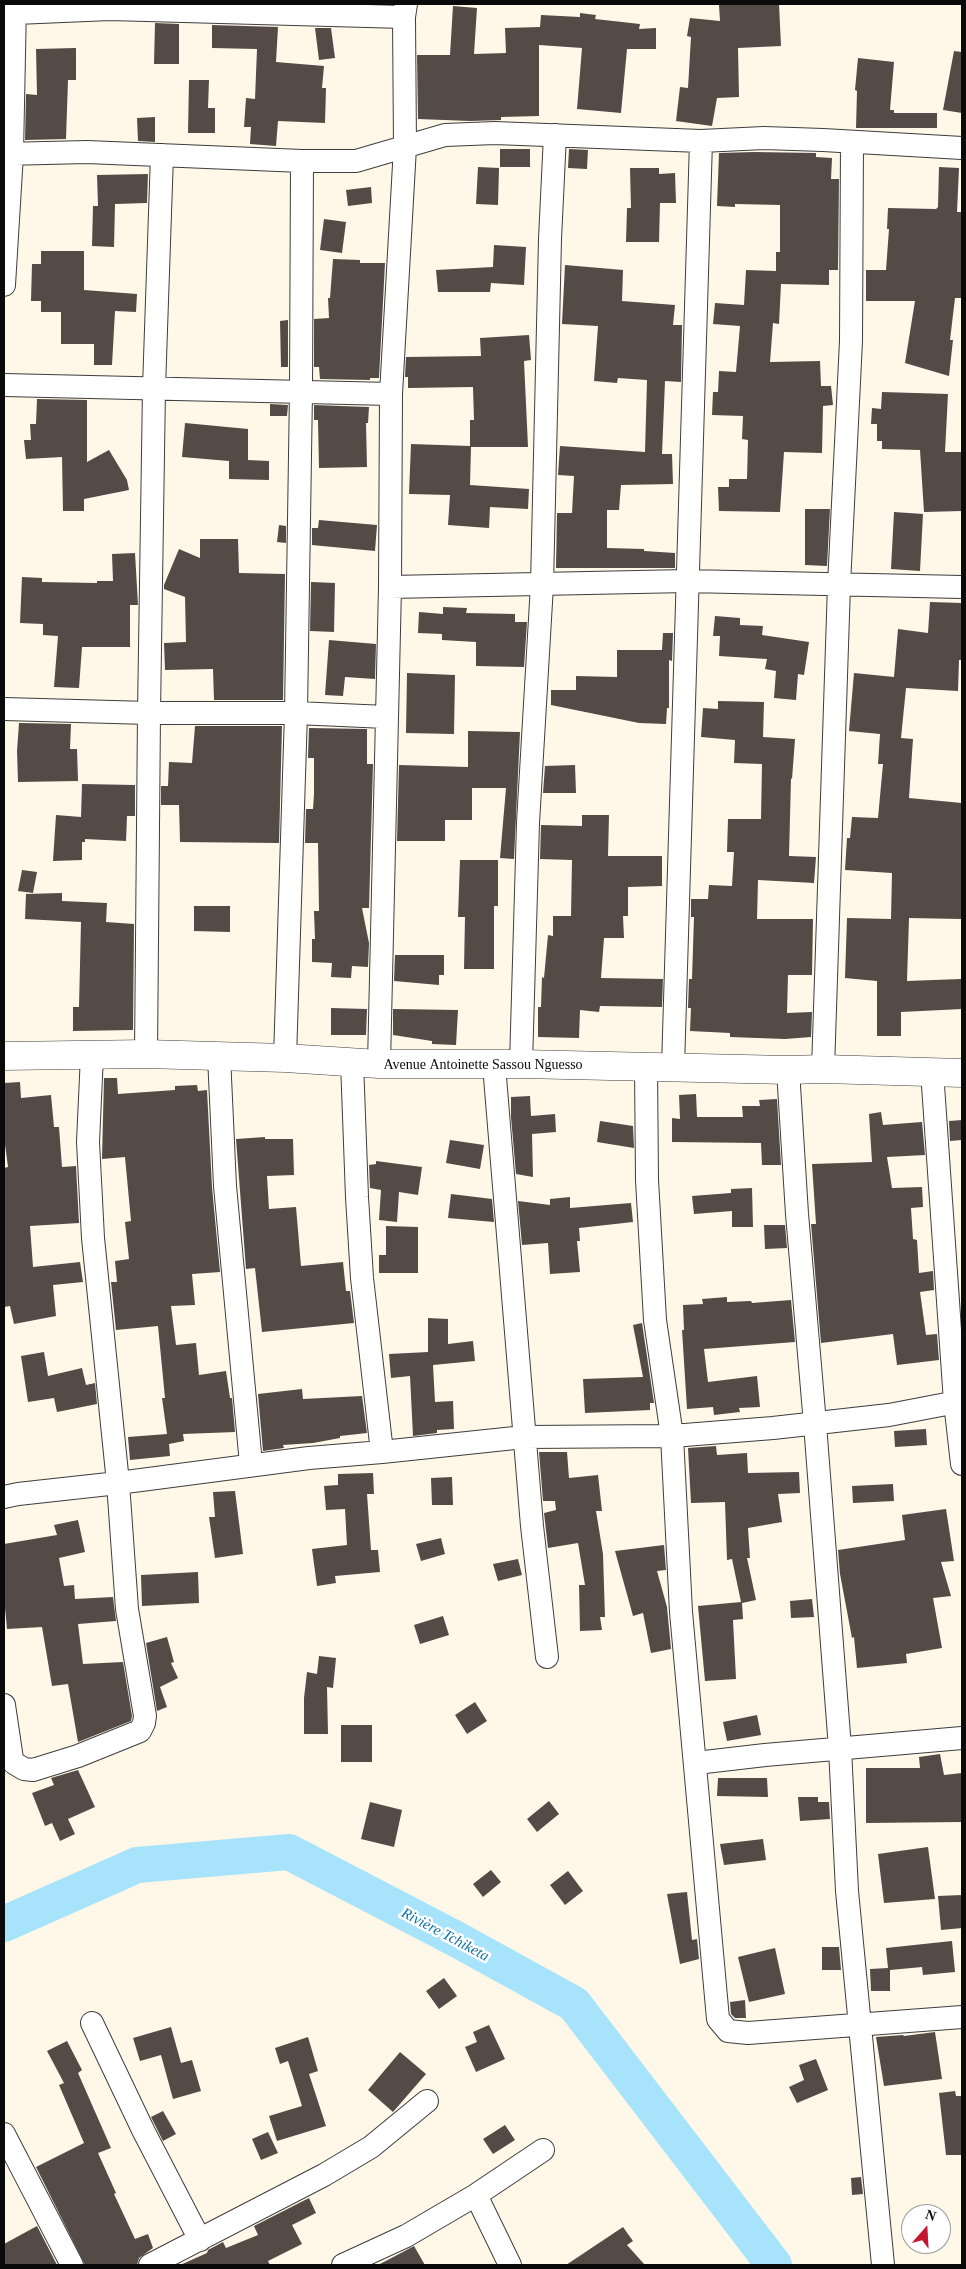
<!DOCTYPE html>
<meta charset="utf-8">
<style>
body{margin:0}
#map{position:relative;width:966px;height:2269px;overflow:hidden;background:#fff8e8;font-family:Georgia,serif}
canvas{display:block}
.frame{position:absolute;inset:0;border:5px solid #0a0a0a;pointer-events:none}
.north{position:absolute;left:901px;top:2204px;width:50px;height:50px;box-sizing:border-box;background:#fff;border:1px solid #9d9d9d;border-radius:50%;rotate:19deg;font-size:14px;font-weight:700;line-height:20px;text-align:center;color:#0a0a0a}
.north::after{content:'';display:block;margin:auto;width:18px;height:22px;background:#c51731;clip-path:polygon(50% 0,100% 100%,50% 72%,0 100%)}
</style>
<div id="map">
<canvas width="966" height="2269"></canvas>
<div class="frame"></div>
<div class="north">N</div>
</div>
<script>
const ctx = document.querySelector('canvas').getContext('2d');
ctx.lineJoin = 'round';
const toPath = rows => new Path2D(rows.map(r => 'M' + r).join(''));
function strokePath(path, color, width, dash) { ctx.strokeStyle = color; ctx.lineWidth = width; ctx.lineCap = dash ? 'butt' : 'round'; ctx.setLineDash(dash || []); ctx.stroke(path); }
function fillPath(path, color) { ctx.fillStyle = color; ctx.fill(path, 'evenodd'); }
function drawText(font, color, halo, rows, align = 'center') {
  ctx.font = font + ' Georgia,serif'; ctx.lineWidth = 5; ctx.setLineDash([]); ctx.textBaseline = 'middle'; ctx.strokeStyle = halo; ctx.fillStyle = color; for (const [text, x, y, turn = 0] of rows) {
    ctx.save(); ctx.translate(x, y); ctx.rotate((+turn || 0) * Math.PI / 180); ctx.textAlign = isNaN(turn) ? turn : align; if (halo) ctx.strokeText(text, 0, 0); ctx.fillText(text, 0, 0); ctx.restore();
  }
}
const river = toPath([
 [4,1924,137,1865,289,1852,456,1939,574,2004,774,2265]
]);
const building = toPath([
 [779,4,781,46,738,48,739,97,717,98,712,126,676,121,680,87,688,88,691,37,687,36,690,18,720,21,719,5],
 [453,6,477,8,474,54,506,53,505,28,540,27,541,15,580,17,580,13,596,15,595,19,640,24,639,29,656,28,656,49,627,49,621,113,577,109,582,48,539,45,539,116,501,117,501,120,470,121,418,119,417,55,450,55],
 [155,23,179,24,179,64,154,64],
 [212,25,278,27,276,62,324,66,322,88,326,88,325,123,278,121,276,146,250,144,251,127,244,127,246,98,255,99,257,49,212,48],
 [315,28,331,28,335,58,319,60],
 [76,48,76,80,68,80,66,139,25,140,26,94,37,95,36,49],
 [954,51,962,52,962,113,943,110],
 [858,58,894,62,890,110,894,110,894,113,937,113,937,128,856,128,857,91,855,90],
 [189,80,209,80,208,108,215,108,215,133,188,133],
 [155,117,155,142,138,141,137,118],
 [500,149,530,149,530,167,500,167],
 [569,149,588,150,587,169,568,168],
 [754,152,816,153,816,157,832,158,831,179,839,179,838,270,829,270,829,285,781,284,779,324,773,323,770,362,820,361,821,386,831,386,833,405,823,406,822,453,784,452,780,512,719,511,718,487,729,487,729,479,747,479,748,440,742,439,743,416,712,415,713,392,718,392,719,371,736,372,740,326,713,324,715,303,744,305,746,270,776,271,776,252,780,252,780,205,735,204,735,207,717,206,719,153],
 [478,167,499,168,498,205,476,204],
 [939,167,959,168,957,212,962,212,962,298,955,298,950,340,953,340,949,376,905,363,915,301,866,301,866,270,886,270,889,229,887,229,888,208,936,209,938,207],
 [630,168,659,168,659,174,675,173,676,203,660,203,659,242,626,242,627,208,631,208],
 [148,174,147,203,115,204,114,247,92,246,93,206,98,206,97,175],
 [371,187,372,203,348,206,346,190],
 [324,219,346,222,342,253,320,250],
 [494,245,526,247,524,285,491,283,490,292,438,292,436,270,493,267],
 [41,251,84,251,84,290,137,294,136,312,115,311,112,365,94,365,94,344,61,344,61,312,41,312,41,301,31,301,32,264,41,264],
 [333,259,360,260,360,263,385,263,379,378,370,378,370,380,320,379,319,367,314,367,314,319,329,318,328,298,330,298],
 [565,265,623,270,622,301,675,305,673,325,682,325,681,382,665,381,662,454,672,454,673,484,621,485,619,510,607,510,607,548,644,549,644,551,675,553,675,568,556,568,557,513,572,513,574,476,558,475,560,446,645,452,647,380,618,378,617,383,594,381,598,326,562,324],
 [288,320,288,367,281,367,280,321],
 [529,335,531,360,524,361,528,447,471,447,470,485,529,489,528,509,490,507,489,528,448,525,450,495,409,494,411,444,470,446,470,420,474,420,473,387,408,388,408,377,405,377,406,357,481,356,480,338],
 [882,392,948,394,945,452,962,452,962,511,924,512,920,450,882,449,882,441,877,441,877,424,871,424,872,408,881,409],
 [37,399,87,400,87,462,109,450,127,480,129,490,84,499,84,511,63,511,62,457,26,459,24,440,31,440,30,424,36,424],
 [270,404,288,405,287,416,270,416],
 [314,405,369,407,368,423,366,423,367,467,319,468,318,420,314,420],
 [185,423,248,429,248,460,269,461,269,480,229,479,229,461,182,457],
 [805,509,830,509,827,566,805,565],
 [894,512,923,514,920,571,891,569],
 [319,520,377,525,375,551,312,545,312,528,318,528],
 [279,525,286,526,286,543,277,542],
 [200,539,238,539,239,573,285,574,283,700,214,700,213,669,165,670,164,643,186,642,185,597,164,589,164,585,179,549,200,558],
 [135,553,138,605,130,605,130,647,82,647,79,688,54,687,58,636,43,635,43,624,20,623,22,577,42,578,42,582,97,583,97,581,113,581,112,554],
 [311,582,335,583,334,632,310,631],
 [930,602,962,603,962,660,959,660,958,691,906,688,901,738,913,739,909,798,962,803,961,919,909,918,907,981,961,979,962,1009,901,1012,901,1036,877,1036,877,981,845,978,847,918,891,919,892,873,845,870,847,838,850,838,852,817,878,818,883,764,878,764,880,734,849,731,854,673,894,677,898,629,928,633],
 [443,607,467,608,466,613,515,614,515,622,527,622,524,667,476,666,476,642,442,640,442,634,418,633,419,612,443,614],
 [715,616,740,618,740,625,763,626,762,635,809,642,804,675,798,674,796,700,774,698,776,671,765,669,767,659,719,656,720,636,713,636],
 [663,633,673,633,672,661,669,660,669,708,667,708,666,724,639,723,551,705,551,690,576,690,576,676,617,677,617,650,662,650],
 [329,640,376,644,375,679,345,677,343,696,325,695],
 [407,673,455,675,454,734,406,733],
 [718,701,764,702,763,737,795,739,792,779,791,778,789,856,816,857,814,883,758,880,757,919,813,919,812,975,788,975,787,1013,812,1012,811,1037,785,1039,730,1037,730,1033,690,1031,691,1008,688,1008,689,979,692,979,694,917,691,917,691,899,708,899,709,885,732,886,734,852,727,852,728,819,761,819,762,764,734,763,735,740,701,737,703,708,718,709],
 [19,723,71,724,70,749,77,749,78,781,18,782,17,751],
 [195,726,282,726,279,843,180,842,179,805,161,805,161,786,168,786,169,762,192,763],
 [309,728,367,729,367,764,373,764,369,908,362,908,369,943,368,967,352,966,351,978,331,977,332,963,312,962,312,939,315,939,314,911,319,911,318,843,305,843,306,809,313,809,314,794,314,758,308,758],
 [468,731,520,732,514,859,500,858,506,788,472,788,472,820,445,820,445,841,397,841,399,765,468,767],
 [575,765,576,793,543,793,545,766],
 [82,784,135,785,135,816,127,816,126,841,85,839,85,842,82,842,82,860,53,861,56,815,81,817],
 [582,815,609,815,608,856,662,856,662,886,628,887,628,916,623,916,624,938,604,938,601,978,663,979,662,1007,600,1006,599,1012,580,1010,579,1038,538,1037,538,1007,541,1007,542,977,544,978,548,935,553,936,553,916,571,916,572,860,540,859,541,825,582,826],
 [460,860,498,860,498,906,494,906,494,969,464,969,465,917,458,917],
 [22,870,37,872,33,893,18,891],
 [62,893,62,901,107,903,106,922,134,924,133,1030,73,1031,73,1007,79,1007,81,922,25,919,26,894],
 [194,906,230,906,230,932,194,931],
 [395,955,444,955,444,975,439,975,439,985,394,981],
 [331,1008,367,1009,366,1035,331,1035],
 [393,1009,458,1010,456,1045,432,1044,432,1041,393,1035],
 [104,1078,117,1078,118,1094,175,1090,175,1086,197,1085,198,1091,207,1090,212,1187,220,1272,192,1274,195,1305,171,1306,176,1345,196,1343,199,1375,226,1371,230,1398,232,1398,235,1432,183,1434,184,1441,169,1444,170,1456,130,1460,128,1437,167,1434,162,1398,165,1398,158,1326,116,1330,111,1282,117,1282,115,1261,129,1259,125,1222,131,1221,125,1157,102,1159],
 [20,1082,21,1098,51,1095,54,1127,59,1127,62,1167,76,1166,79,1223,30,1226,33,1267,80,1262,83,1282,53,1285,56,1316,14,1324,10,1306,4,1307,4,1168,8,1167,4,1137,4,1083],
 [696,1094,697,1117,743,1117,742,1106,760,1106,759,1100,777,1099,781,1165,762,1165,761,1143,672,1142,672,1118,680,1119,679,1095],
 [530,1096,531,1116,555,1114,556,1132,532,1134,533,1177,516,1174,511,1117,511,1097],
 [881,1112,883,1125,922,1122,925,1155,887,1157,892,1188,922,1187,923,1207,911,1208,913,1239,917,1240,919,1273,933,1271,934,1290,920,1292,926,1335,937,1334,939,1360,897,1365,893,1334,821,1343,811,1224,816,1224,812,1164,872,1162,869,1114],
 [962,1120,962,1140,950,1141,949,1121],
 [600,1121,633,1126,634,1148,597,1142],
 [265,1137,265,1139,293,1139,294,1175,267,1176,269,1209,296,1207,301,1266,343,1262,346,1291,350,1291,354,1323,262,1332,255,1268,246,1269,236,1139],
 [450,1140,484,1145,480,1169,446,1163],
 [376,1161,422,1167,418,1195,399,1192,397,1222,379,1220,381,1190,370,1188,369,1165,376,1164],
 [752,1188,753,1227,732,1227,732,1211,694,1214,692,1196,731,1193,731,1189],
 [451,1194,492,1199,494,1222,448,1218],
 [570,1197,570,1208,631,1203,633,1222,579,1228,580,1241,577,1241,580,1272,550,1274,548,1243,522,1245,518,1201,550,1205,550,1199],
 [764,1225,785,1225,787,1248,765,1249],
 [386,1226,418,1227,418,1273,379,1273,379,1255,386,1255],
 [727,1297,727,1302,751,1301,752,1303,791,1300,795,1342,704,1349,708,1382,757,1376,760,1407,739,1408,740,1412,714,1415,713,1407,687,1409,682,1330,684,1330,683,1305,703,1304,702,1299],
 [428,1318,448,1319,448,1344,473,1341,475,1361,433,1365,435,1402,453,1401,454,1429,437,1430,437,1433,413,1436,410,1376,391,1378,389,1354,428,1352],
 [642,1323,654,1403,650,1403,650,1410,585,1413,583,1379,643,1377,633,1325],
 [44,1352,48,1376,82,1368,86,1385,95,1383,97,1404,57,1412,54,1398,28,1402,21,1356],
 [302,1389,303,1399,362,1396,367,1433,340,1436,340,1438,313,1443,283,1445,284,1448,263,1451,258,1394],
 [926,1429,927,1445,895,1447,894,1431],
 [716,1446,717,1455,747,1453,748,1473,799,1472,800,1493,778,1494,782,1522,748,1528,750,1558,747,1558,756,1600,742,1603,743,1619,733,1620,736,1679,705,1681,698,1606,741,1602,732,1559,727,1560,725,1502,691,1503,688,1448],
 [539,1452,567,1452,569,1478,598,1475,602,1511,596,1511,603,1554,605,1617,600,1617,602,1630,580,1631,579,1585,585,1585,578,1543,548,1548,544,1513,556,1510,555,1501,543,1501],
 [373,1473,374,1494,367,1494,371,1550,378,1550,380,1572,335,1576,336,1583,317,1586,312,1549,347,1545,345,1509,326,1510,324,1486,338,1485,338,1474],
 [452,1477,453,1505,432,1505,431,1478],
 [893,1484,894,1501,853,1503,852,1486],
 [235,1491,243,1554,215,1558,209,1517,215,1517,213,1492],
 [946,1509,954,1561,941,1562,951,1596,933,1598,942,1648,906,1654,907,1663,857,1668,854,1637,852,1638,840,1574,838,1550,905,1540,902,1515],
 [78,1520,85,1552,59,1558,64,1586,74,1585,75,1599,113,1597,116,1621,78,1624,83,1664,123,1662,132,1716,131,1721,78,1742,68,1684,52,1686,42,1627,7,1629,4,1597,4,1544,57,1535,54,1525],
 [441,1538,445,1554,421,1561,416,1544],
 [664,1545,666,1570,657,1571,667,1607,671,1649,651,1653,643,1613,633,1616,615,1551],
 [518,1559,522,1575,498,1581,493,1564],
 [198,1572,199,1603,142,1606,141,1575],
 [812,1599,814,1617,791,1618,790,1601],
 [443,1616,449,1635,420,1644,414,1625],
 [167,1637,174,1662,171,1663,178,1678,160,1687,167,1707,157,1711,146,1643],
 [319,1656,336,1658,333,1688,327,1687,328,1734,304,1734,304,1698,307,1672,317,1674],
 [475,1702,487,1721,467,1734,455,1715],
 [757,1715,761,1735,727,1741,723,1722],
 [341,1725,372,1725,372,1762,341,1762],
 [940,1754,944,1775,962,1773,962,1822,866,1823,866,1768,920,1768,919,1757],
 [78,1770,95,1807,68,1819,75,1834,60,1841,52,1823,45,1826,32,1793,54,1785,51,1778],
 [718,1778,767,1778,768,1797,717,1796],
 [798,1797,818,1797,818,1802,829,1802,830,1819,800,1821],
 [549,1801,559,1814,537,1832,527,1819],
 [370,1802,402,1810,394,1847,361,1839],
 [763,1839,766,1860,724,1865,720,1844],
 [928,1847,935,1899,884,1903,878,1854],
 [491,1870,501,1882,483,1897,473,1884],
 [568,1871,583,1891,565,1905,550,1885],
 [687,1892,692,1940,697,1939,699,1959,680,1964,667,1894],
 [962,1895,962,1928,941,1930,938,1896],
 [952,1941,955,1972,923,1975,922,1967,890,1970,890,1991,871,1991,870,1969,888,1968,886,1948],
 [822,1947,839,1947,841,1970,822,1970],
 [775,1948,785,1994,749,2002,738,1957],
 [444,1978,457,1996,439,2009,426,1991],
 [745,2000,746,2018,735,2018,731,2014,730,2002],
 [489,2025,505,2059,476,2072,465,2047,477,2042,473,2032],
 [171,2027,181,2063,192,2060,201,2091,173,2099,161,2055,140,2061,133,2038],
 [935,2032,942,2079,884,2086,876,2037,903,2035,904,2036],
 [308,2037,318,2071,309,2074,326,2126,277,2141,269,2116,302,2106,288,2061,280,2064,275,2048],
 [67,2041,82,2070,78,2073,111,2148,98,2153,116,2193,114,2194,135,2239,148,2234,153,2248,139,2258,137,2265,85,2265,36,2167,84,2143,59,2085,64,2083,47,2051],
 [400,2052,426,2074,393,2112,368,2090],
 [816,2059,828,2090,797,2103,789,2087,804,2080,799,2065],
 [955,2091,956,2096,962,2096,962,2155,946,2155,939,2093],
 [163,2111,176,2134,163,2141,151,2117],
 [505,2125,515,2140,493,2154,483,2139],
 [268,2132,278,2153,261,2160,252,2139],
 [861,2177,863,2194,852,2195,851,2178],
 [309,2198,316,2213,292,2225,302,2244,268,2261,270,2265,180,2265,207,2253,208,2250,223,2242,226,2248,258,2235,254,2226],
 [37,2226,57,2265,4,2265,4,2244],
 [623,2227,633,2241,627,2245,645,2265,566,2265],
 [414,2246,425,2265,378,2265,401,2253]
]);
const minor = toPath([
 [16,13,110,9,404,17],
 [4,154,87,152,302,161,356,161,445,135,495,133,701,141,764,138,823,140,962,148],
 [4,285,12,154,15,4],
 [4,385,391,394],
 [390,587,687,581,962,587],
 [4,709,149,713,296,713,386,717],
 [146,1054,149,713,154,388,162,155],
 [219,1056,225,1186,251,1464],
 [285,1058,296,713,301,391,302,161],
 [352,1062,357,1197,362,1278,382,1452],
 [379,1064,390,587,391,394,405,147,404,17,406,4],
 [521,1064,528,823,542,585,550,239,555,135],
 [494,1065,532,1526,547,1657],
 [646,1067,647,1180,655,1320,672,1436,681,1612,718,2019,728,2031,748,2033,962,2017],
 [673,1067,701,141],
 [823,1069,839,585,851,341,852,142],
 [788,1070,797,1214,815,1424,840,1748,847,1891,883,2265],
 [932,1071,955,1402,962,1464],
 [4,1497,18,1494,118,1483,309,1458,382,1452,524,1437,672,1436,773,1428,889,1415,962,1401],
 [4,1705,12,1759,14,1763,24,1769,33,1770,78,1756,140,1731,144,1723,145,1716,127,1609,118,1483,93,1238,88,1142,92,1055],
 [696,1763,765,1755,962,1738],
 [92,2023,144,2132,200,2240],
 [4,2134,72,2265],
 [476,2195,510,2265],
 [150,2265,324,2175,371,2147,427,2101],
 [343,2265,406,2236,476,2195,543,2150]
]);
const tertiary = toPath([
 [4,1056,146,1054,285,1058,379,1064,521,1064,788,1070,823,1069,962,1073]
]);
const streetNames = [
 ["Avenue Antoinette Sassou Nguesso",483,1065]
];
const waterNames = [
 ["Rivière Tchiketa",445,1935,28]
];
strokePath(river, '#a7e4fc', 36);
fillPath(building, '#544a46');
strokePath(minor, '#3d3d3d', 24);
strokePath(tertiary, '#3d3d3d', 29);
strokePath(minor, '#fff', 22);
strokePath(tertiary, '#fff', 28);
drawText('14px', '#0a0a0a', '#fff', streetNames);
drawText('italic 15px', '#0a71a5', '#fff', waterNames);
</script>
